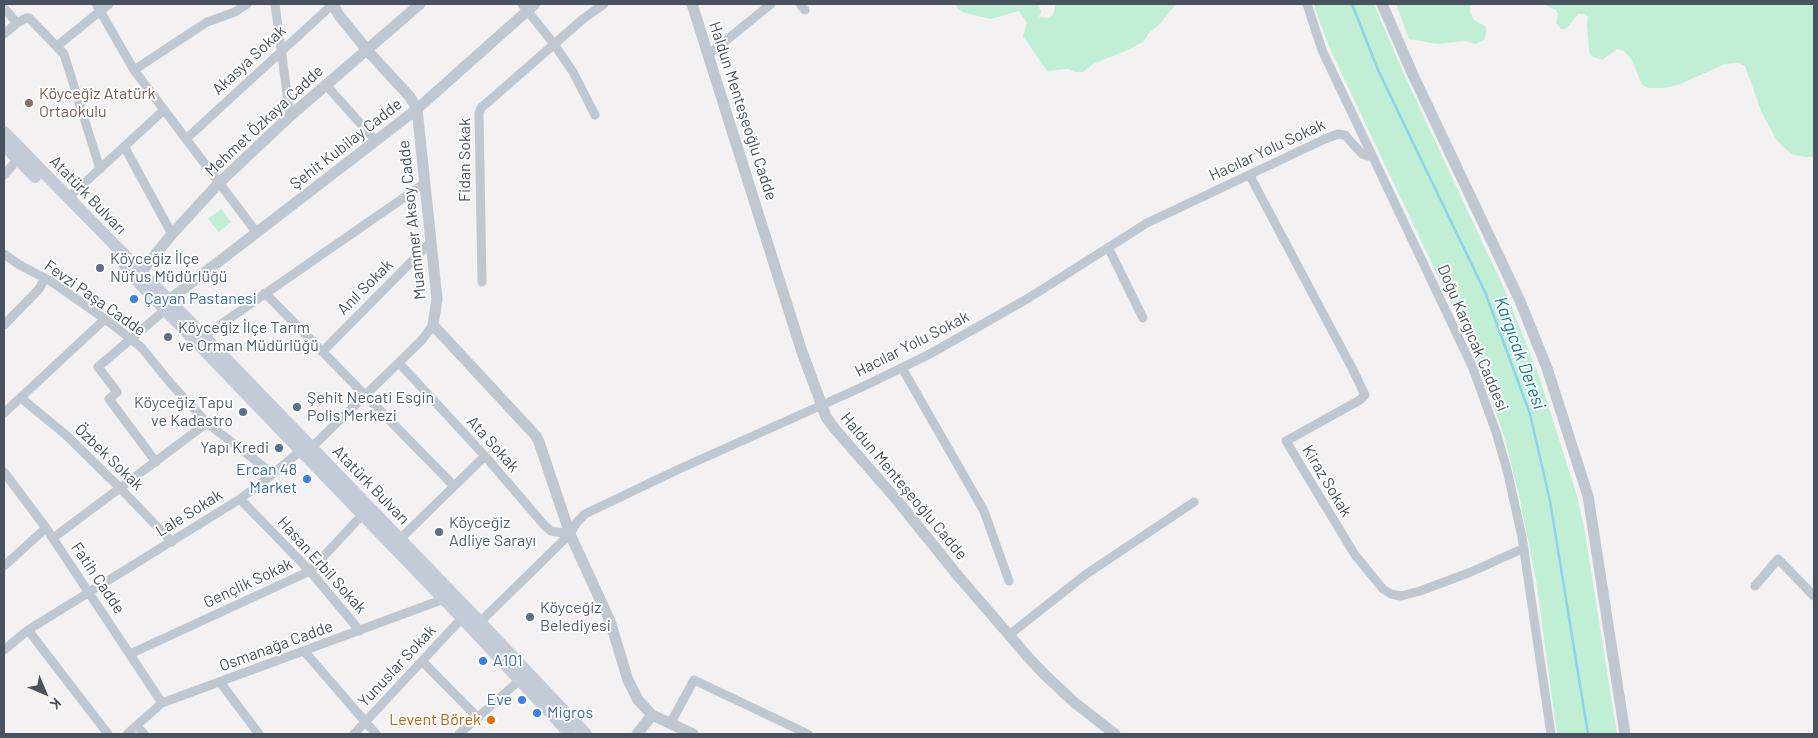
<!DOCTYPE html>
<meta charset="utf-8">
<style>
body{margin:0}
#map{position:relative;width:1818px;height:738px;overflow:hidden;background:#f3f1f1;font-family:Barlow,sans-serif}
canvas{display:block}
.frame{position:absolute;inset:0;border:5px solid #49535f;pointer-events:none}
.north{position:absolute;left:20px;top:668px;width:50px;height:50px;-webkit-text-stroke:4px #fff;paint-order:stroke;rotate:135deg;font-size:14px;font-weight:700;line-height:20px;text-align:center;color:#49535f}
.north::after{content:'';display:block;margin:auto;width:18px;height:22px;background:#49535f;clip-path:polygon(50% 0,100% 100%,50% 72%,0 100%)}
</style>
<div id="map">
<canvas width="1818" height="738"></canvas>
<div class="frame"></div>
<div class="north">K</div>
</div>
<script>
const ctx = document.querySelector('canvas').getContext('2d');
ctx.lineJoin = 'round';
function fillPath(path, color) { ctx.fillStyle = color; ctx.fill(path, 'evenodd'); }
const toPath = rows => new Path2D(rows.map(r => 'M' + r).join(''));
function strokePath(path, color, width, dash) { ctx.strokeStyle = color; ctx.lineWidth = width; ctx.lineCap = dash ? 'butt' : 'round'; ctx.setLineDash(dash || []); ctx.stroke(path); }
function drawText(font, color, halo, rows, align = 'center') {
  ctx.font = font + ' Barlow,sans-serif'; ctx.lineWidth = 4; ctx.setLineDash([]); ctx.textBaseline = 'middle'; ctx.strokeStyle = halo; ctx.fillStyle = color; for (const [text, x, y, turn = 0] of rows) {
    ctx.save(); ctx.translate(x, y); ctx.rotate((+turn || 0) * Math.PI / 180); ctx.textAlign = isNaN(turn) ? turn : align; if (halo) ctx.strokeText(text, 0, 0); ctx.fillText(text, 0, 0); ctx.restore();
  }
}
const green = toPath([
 [955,4,1037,4,1041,11,1039,17,1048,18,1053,15,1056,4,1176,4,1159,25,1149,33,1143,42,1128,50,1093,64,1083,72,1075,72,1068,69,1047,71,1023,36,1027,23,1019,11,991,19,965,13,958,9],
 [1313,4,1374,4,1406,79,1507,295,1539,376,1577,496,1584,527,1617,734,1557,734,1536,580,1519,495,1503,432,1465,333,1331,51],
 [1396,4,1470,4,1470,12,1473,19,1486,27,1486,34,1484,40,1476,44,1465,41,1437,44,1409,39],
 [1543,4,1814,4,1814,157,1804,157,1792,154,1783,147,1776,139,1762,113,1745,66,1738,63,1725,64,1678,85,1663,88,1648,88,1642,85,1632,60,1624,51,1617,49,1602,60,1593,57,1589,52,1587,24,1588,17,1584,14,1578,14,1566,29,1561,29,1556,23,1558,14,1556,10],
 [221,209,231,222,219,232,208,219]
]);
const stream = toPath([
 [1352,4,1378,70,1485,292,1530,414,1550,501,1588,734]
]);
const minor = toPath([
 [96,4,134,70,257,233],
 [275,4,290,116],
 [522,4,554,44,573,72,595,115],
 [800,4,805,10],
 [1307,4,1322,50,1332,71,1472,366,1496,432,1507,470,1522,537,1551,734],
 [4,8,17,23,26,18,29,18,64,54,100,169],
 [4,34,17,23],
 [57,46,109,4],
 [708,55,771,4],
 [134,70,207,22,235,12,247,4],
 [326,85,376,141],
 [186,139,333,4],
 [125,148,172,234],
 [4,175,18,159],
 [1250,176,1353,370,1365,395,1360,400,1286,441,1355,555,1383,589,1391,594,1401,596,1420,591,1471,572,1524,548],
 [68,198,164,110],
 [1108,247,1143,318],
 [4,254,18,264,52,282,105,319,141,347,172,385,207,423,273,474],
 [482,282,479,113,481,108,583,19,604,4],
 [265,293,454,486],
 [4,325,39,289,45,278],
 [204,336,425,183],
 [322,352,430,243],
 [399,363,485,456,545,526,551,531,570,534],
 [902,368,984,511,1009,581],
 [21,398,66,435,120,488,172,542],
 [4,413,105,319],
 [312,447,422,340,433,325],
 [156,462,109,399,117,392,98,367,165,310],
 [4,472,46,528,162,703],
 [240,499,310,571,360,631],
 [53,538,207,423],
 [400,539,485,456],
 [4,566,46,528],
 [1755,586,1778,559,1814,596],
 [480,622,570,534,577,522,585,514,677,470,860,388,928,355,1027,299,1147,223,1325,139,1338,134,1345,135,1362,154,1368,156,1372,156],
 [28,630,108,734],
 [1009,635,1085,575,1194,502],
 [4,650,28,630,240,499,273,474,300,451],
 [304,651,376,734],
 [130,654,310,571,362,515],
 [422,661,478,718],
 [220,682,259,734],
 [670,724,694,680,808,734],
 [137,726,144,734],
 [127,734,162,703,444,599],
 [354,734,462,618],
 [459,734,521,679]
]);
const tertiary = toPath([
 [333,4,338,14,367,50,410,97,417,109,437,299,433,325,536,436,539,442,570,534,610,621,628,680,638,700,652,715,693,734],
 [692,4,801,349,826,417,834,428,896,499,959,577,1028,657,1044,674,1075,703,1115,734],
 [1382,4,1413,75,1520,301,1547,368,1588,496,1625,734],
 [141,272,172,234,219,183,290,116,420,4],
 [169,300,417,109,535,4],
 [637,734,652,715]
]);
const secondary = toPath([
 [4,132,204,336,480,622,586,734],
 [4,145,35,177],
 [125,268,462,618,570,734]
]);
const markers = [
 [29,103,5,"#8d6e63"],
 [100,268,5,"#5c6f8a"],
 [134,299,5,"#3f7fe0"],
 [168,337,5,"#5c6f8a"],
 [297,407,5,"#5c6f8a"],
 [243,412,5,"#5c6f8a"],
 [279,448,5,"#5c6f8a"],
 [307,479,5,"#3f7fe0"],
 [439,532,5,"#5c6f8a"],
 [530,617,5,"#5c6f8a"],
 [483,661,5,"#3f7fe0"],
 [522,700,5,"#3f7fe0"],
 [537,713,5,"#3f7fe0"],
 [491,720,5,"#e8710a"]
];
const streetNames = [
 ["Akasya Sokak",249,60,-43],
 ["Haldun Menteşeoğlu Cadde",743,111,72],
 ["Mehmet Özkaya Cadde",264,121,-43],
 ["Şehit Kubilay Cadde",346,144,-38],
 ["Hacılar Yolu Sokak",1267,150,-25],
 ["Fidan Sokak",465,160,-90],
 ["Atatürk Bulvarı",88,195,46],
 ["Muammer Aksoy Cadde",412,220,-96],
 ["Anıl Sokak",365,287,-45],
 ["Fevzi Paşa Cadde",95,298,35],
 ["Doğu Kargıcak Caddesi",1473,338,67],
 ["Hacılar Yolu Sokak",912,344,-27],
 ["Ata Sokak",493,444,48],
 ["Özbek Sokak",109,457,44],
 ["Kiraz Sokak",1327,481,59],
 ["Atatürk Bulvarı",371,485,46],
 ["Haldun Menteşeoğlu Cadde",904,486,50],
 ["Lale Sokak",189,513,-32],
 ["Hasan Erbil Sokak",322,565,48],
 ["Fatih Cadde",98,578,56],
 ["Gençlik Sokak",248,583,-25],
 ["Osmanağa Cadde",276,646,-20],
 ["Yunuslar Sokak",397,666,-47]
];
const educationNames = [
 ["Köyceğiz Atatürk",39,94],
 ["Ortaokulu",39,112]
];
const serviceNames = [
 ["Köyceğiz İlçe",110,259],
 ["Nüfus Müdürlüğü",110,277],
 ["Köyceğiz İlçe Tarım",178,328],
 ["ve Orman Müdürlüğü",178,346],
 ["Şehit Necati Esgin",307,398],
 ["Polis Merkezi",307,416],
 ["Köyceğiz Tapu",233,403,"right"],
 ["ve Kadastro",233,421,"right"],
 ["Yapı Kredi",269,448,"right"],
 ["Köyceğiz",449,523],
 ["Adliye Sarayı",449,541],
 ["Köyceğiz",540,608],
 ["Belediyesi",540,626]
];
const shopNames = [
 ["Çayan Pastanesi",144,299],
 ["Ercan 48",297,470,"right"],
 ["Market",297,488,"right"],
 ["A101",493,661],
 ["Eve",512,700,"right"],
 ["Migros",547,713]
];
const foodNames = [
 ["Levent Börek",481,720]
];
const waterNames = [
 ["Kargıcak Deresi",1520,353,70]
];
fillPath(green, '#c1efd6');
strokePath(stream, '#8fd2ec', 2.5);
strokePath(minor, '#bfc7d0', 9);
strokePath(tertiary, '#bfc7d0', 11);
strokePath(secondary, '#c2cbd7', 12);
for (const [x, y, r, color] of markers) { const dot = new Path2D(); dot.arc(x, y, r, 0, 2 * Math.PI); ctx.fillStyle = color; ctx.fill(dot); strokePath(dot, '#fff', 2); }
drawText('16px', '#49535f', '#fff', streetNames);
drawText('16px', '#785e54', '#fff', educationNames, 'left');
drawText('16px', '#4e5e75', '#fff', serviceNames, 'left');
drawText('16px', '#366cbe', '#fff', shopNames, 'left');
drawText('16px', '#c56008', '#fff', foodNames, 'right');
drawText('italic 18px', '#0e7ba5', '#fff', waterNames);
</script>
